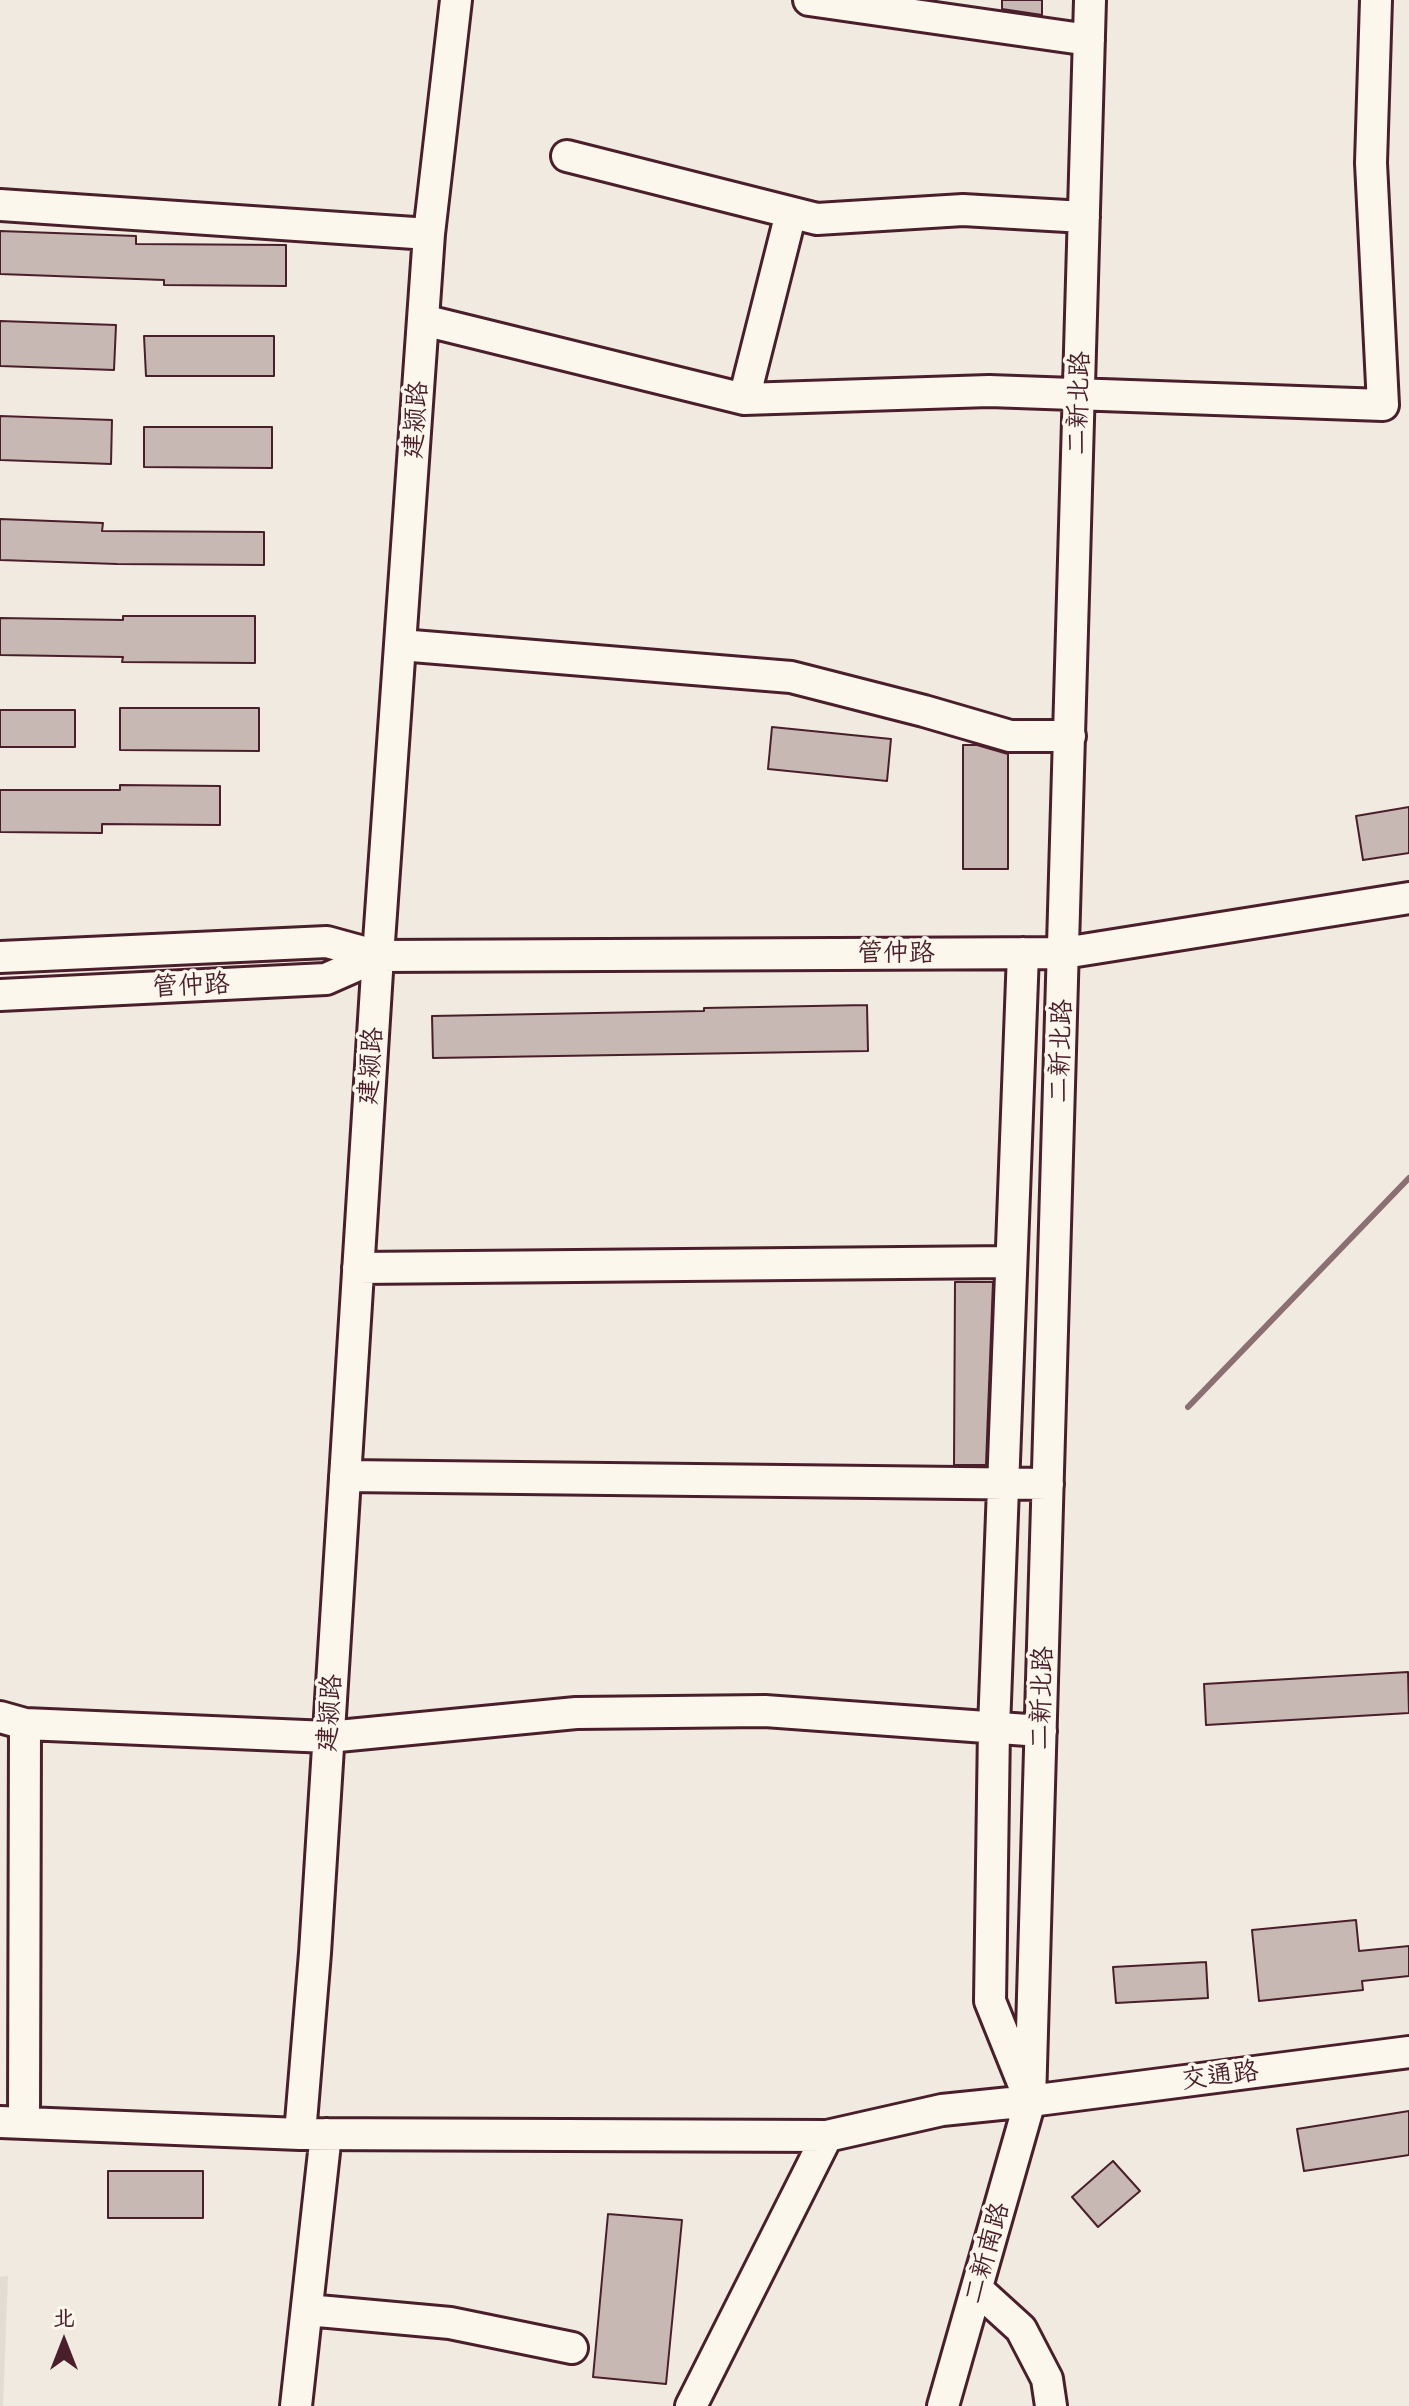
<!DOCTYPE html>
<meta charset="utf-8">
<style>
body{margin:0}
#map{position:relative;width:1409px;height:2406px;overflow:hidden;background:#f0eae0;font-family:"Comic Neue","LXGW WenKai TC",sans-serif}
canvas{display:block}
.north{position:absolute;left:24px;top:2302px;width:80px;height:80px;-webkit-text-stroke:6px #fbf7ec;paint-order:stroke;rotate:0deg;font-size:22px;font-weight:700;line-height:32px;text-align:center;color:#4a1f2b}
.north::after{content:'';display:block;margin:auto;width:28px;height:36px;background:#4a1f2b;clip-path:polygon(50% 0,100% 100%,50% 72%,0 100%)}
</style>
<div id="map">
<canvas width="1409" height="2406"></canvas>
<div class="north">北</div>
</div>
<script>
const ctx = document.querySelector('canvas').getContext('2d');
ctx.lineJoin = 'round';
function fillPath(path, color) { ctx.fillStyle = color; ctx.fill(path, 'evenodd'); }
const toPath = rows => new Path2D(rows.map(r => 'M' + r).join(''));
function strokePath(path, color, width, dash) { ctx.strokeStyle = color; ctx.lineWidth = width; ctx.lineCap = dash ? 'butt' : 'round'; ctx.setLineDash(dash || []); ctx.stroke(path); }
function drawText(font, color, halo, rows, align = 'center') {
  ctx.font = font + ' "Comic Neue","LXGW WenKai TC",sans-serif'; ctx.lineWidth = 7; ctx.setLineDash([]); ctx.textBaseline = 'middle'; ctx.strokeStyle = halo; ctx.fillStyle = color; for (const [text, x, y, turn = 0] of rows) {
    ctx.save(); ctx.translate(x, y); ctx.rotate((+turn || 0) * Math.PI / 180); ctx.textAlign = isNaN(turn) ? turn : align; if (halo) ctx.strokeText(text, 0, 0); ctx.fillText(text, 0, 0); ctx.restore();
  }
}
const built = toPath([
 [8,2276,3,2406,0,2406,0,2277]
]);
const stream = toPath([
 [1188,1407,1409,1178]
]);
const building = toPath([
 [1002,0,1042,0,1042,15,1002,9,1002,0],
 [0,231,136,236,136,244,286,245,286,286,164,285,164,280,0,274,0,231],
 [0,321,116,325,114,370,0,366,0,321],
 [144,336,274,336,274,376,146,376,144,336],
 [0,416,112,420,111,464,0,460,0,416],
 [144,427,272,427,272,468,144,467,144,427],
 [0,519,103,523,102,531,264,532,264,565,117,564,0,560,0,519],
 [123,616,255,616,255,663,122,662,123,657,0,655,0,618,123,620,123,616],
 [120,708,259,708,259,751,120,750,120,708],
 [0,710,75,710,75,747,0,747,0,710],
 [772,727,891,739,887,781,768,769,772,727],
 [963,745,977,745,1008,754,1008,869,963,869,963,745],
 [120,785,220,786,220,825,102,824,102,833,0,832,0,790,120,790,120,785],
 [1409,807,1409,853,1363,860,1356,816,1409,807],
 [867,1005,868,1051,433,1058,432,1016,704,1011,704,1008,867,1005],
 [955,1282,993,1282,986,1465,954,1465,955,1282],
 [1408,1672,1409,1713,1206,1725,1204,1684,1408,1672],
 [1356,1920,1359,1951,1409,1946,1409,1976,1362,1981,1363,1990,1259,2001,1252,1930,1356,1920],
 [1206,1962,1208,1998,1116,2003,1113,1967,1206,1962],
 [1409,2111,1409,2155,1304,2171,1297,2129,1409,2111],
 [1113,2161,1140,2191,1098,2227,1072,2197,1113,2161],
 [108,2171,203,2171,203,2218,108,2218,108,2171],
 [608,2214,682,2220,666,2384,593,2377,608,2214]
]);
const minor = toPath([
 [809,0,1089,40],
 [567,156,817,219,963,210,1084,217],
 [0,205,429,234],
 [423,320,744,399,989,391,1383,405,1371,163,1376,0],
 [744,399,791,213],
 [400,645,791,677,924,711,1010,736,1070,736],
 [1023,953,994,1728,990,2001,1025,2088],
 [378,956,1064,953,1409,898],
 [0,957,327,942,378,956,326,979,0,995],
 [358,1268,1011,1262],
 [345,1476,1048,1484],
 [0,1717,25,1724,328,1737,576,1713,765,1711,1041,1731],
 [0,2122,300,2134,827,2136,942,2110,1030,2101,1409,2052],
 [24,2123,25,1724],
 [300,2134,315,1953,378,956,429,234,456,0],
 [977,2289,1021,2329,1047,2379,1051,2406],
 [307,2310,450,2323,572,2348],
 [296,2406,326,2134],
 [691,2406,827,2136],
 [943,2406,1030,2101,1090,0]
]);
const streetNames = [
 ["二新北路",1079,403,-88],
 ["建颍路",416,420,-86],
 ["管仲路",896,954],
 ["管仲路",191,986,-3],
 ["二新北路",1061,1051,-88],
 ["建颍路",371,1066,-86],
 ["二新北路",1042,1698,-88],
 ["建颍路",330,1713,-86],
 ["交通路",1220,2076,-7],
 ["二新南路",987,2253,-74]
];
fillPath(built, '#e4dbd2');
strokePath(stream, '#8c6f72', 6);
fillPath(building, '#c8b8b3');
strokePath(building, '#4a1f2b', 2);
strokePath(minor, '#4a1f2b', 36);
strokePath(minor, '#fbf7ec', 30);
drawText('26px', '#4a1f2b', '#fbf7ec', streetNames);
</script>
